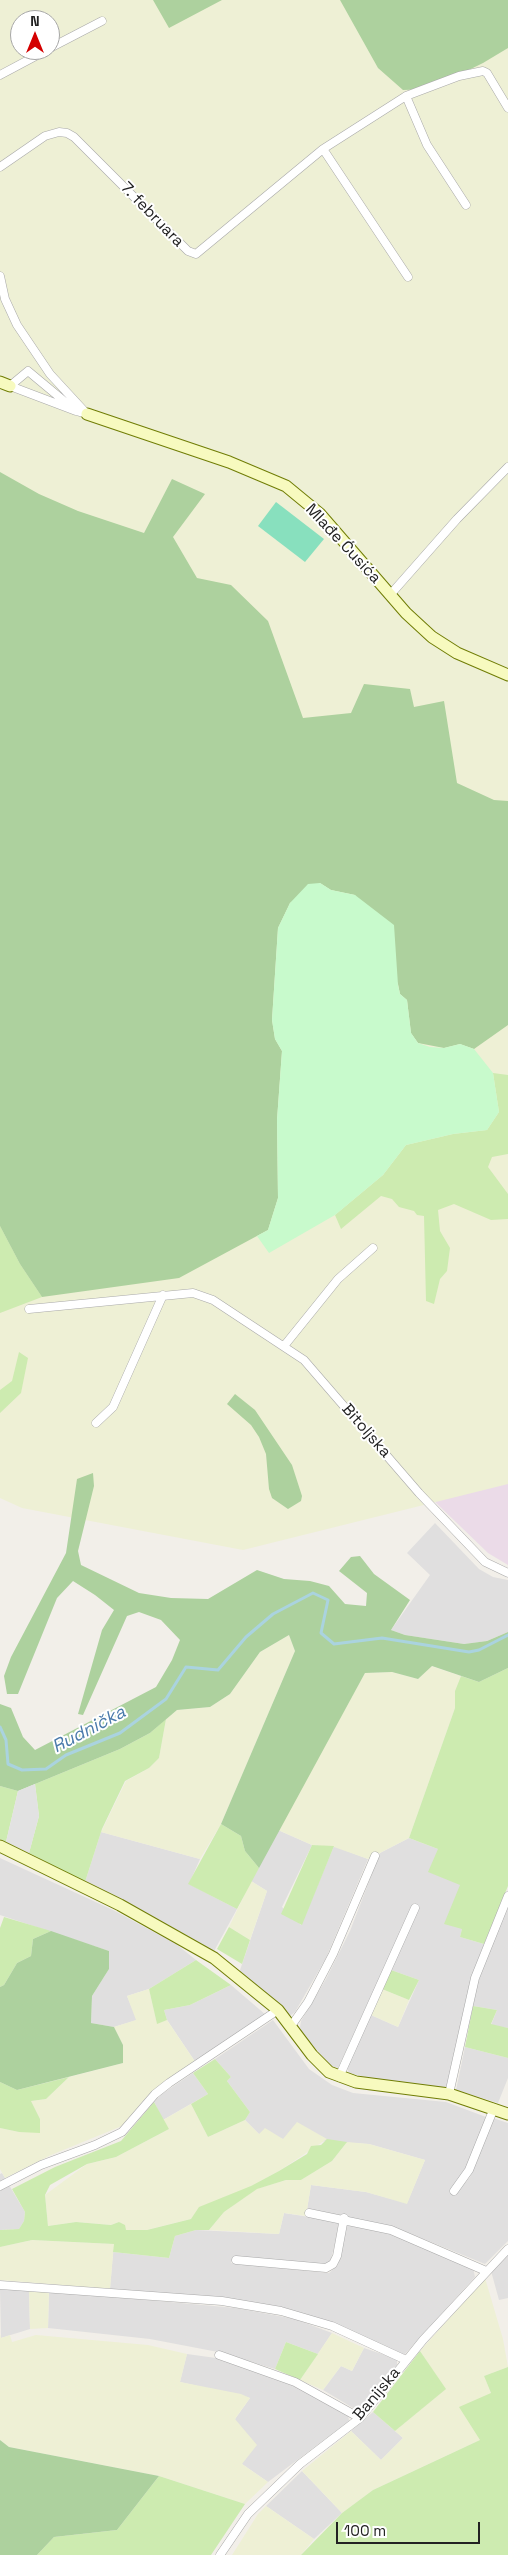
<!DOCTYPE html>
<meta charset="utf-8">
<style>
body{margin:0}
#map{position:relative;width:508px;height:2555px;overflow:hidden;background:#f2efe9;font-family:"Space Grotesk",sans-serif}
canvas{display:block}
.north{position:absolute;left:10px;top:10px;width:50px;height:50px;box-sizing:border-box;background:#fff;border:1px solid #a7a7a7;border-radius:50%;rotate:0deg;font-size:14px;font-weight:700;line-height:20px;text-align:center;color:#222}
.north::after{content:'';display:block;margin:auto;width:18px;height:22px;background:#d40000;clip-path:polygon(50% 0,100% 100%,50% 72%,0 100%)}
.scale{position:absolute;left:336px;top:2522px;width:144px;height:22px;box-sizing:border-box;border:2px solid #222;border-top:0;padding-left:6px;font-size:15px;line-height:18px;white-space:nowrap;color:#222;-webkit-text-stroke:4px #fff;paint-order:stroke}
</style>
<div id="map">
<canvas width="508" height="2555"></canvas>
<div class="north">N</div>
<div class="scale">100 m</div>
</div>
<script>
const ctx = document.querySelector('canvas').getContext('2d');
ctx.lineJoin = 'round';
function fillPath(path, color) { ctx.fillStyle = color; ctx.fill(path, 'evenodd'); }
const toPath = rows => new Path2D(rows.map(r => 'M' + r).join(''));
function strokePath(path, color, width, dash) { ctx.strokeStyle = color; ctx.lineWidth = width; ctx.lineCap = dash ? 'butt' : 'round'; ctx.setLineDash(dash || []); ctx.stroke(path); }
function drawText(font, color, halo, rows, align = 'center') {
  ctx.font = font + ' "Space Grotesk",sans-serif'; ctx.lineWidth = 4; ctx.setLineDash([]); ctx.textBaseline = 'middle'; ctx.strokeStyle = halo; ctx.fillStyle = color; for (const [text, x, y, turn = 0] of rows) {
    ctx.save(); ctx.translate(x, y); ctx.rotate((+turn || 0) * Math.PI / 180); ctx.textAlign = isNaN(turn) ? turn : align; if (halo) ctx.strokeText(text, 0, 0); ctx.fillText(text, 0, 0); ctx.restore();
  }
}
const residential = toPath([
 [435,1523,479,1569,493,1577,508,1580,508,1632,487,1641,464,1644,405,1635,391,1630,430,1575,407,1553],
 [278,1830,312,1845,282,1907,301,1925,334,1846,368,1859,326,1958,295,2012,290,2016,239,1973,267,1891,251,1881],
 [101,1832,200,1859,189,1884,237,1909,213,1953,186,1935,85,1882],
 [409,1838,438,1849,461,1885,462,1929,460,1937,484,1944,472,1977,447,2089,382,2081,349,2073,347,2068,371,2015,398,2027,419,1980,391,1970,419,1906,414,1903,338,2068,331,2066,301,2032,300,2027,301,2021,326,1979,350,1931,380,1853],
 [0,1858,113,1910,176,1944,196,1960,149,1989,127,1996,137,2020,114,2027,91,2023,92,1996,109,1969,109,1951,0,1915],
 [508,1906,508,2028,491,2025,497,2010,473,2006,477,1984],
 [231,1985,266,2015,196,2063,167,2020,164,2010,190,2005],
 [273,2020,309,2069,332,2085,353,2093,446,2102,486,2117,469,2165,450,2192,455,2195,470,2177,493,2118,508,2123,508,2241,485,2264,394,2227,307,2209,311,2185,366,2192,407,2203,425,2160,369,2144,283,2139,259,2134,245,2120,250,2112,227,2081,231,2077,215,2059],
 [465,2047,508,2058,508,2078,498,2103,456,2090],
 [193,2073,208,2094,163,2120,154,2102,162,2094],
 [2,2173,25,2212,24,2221,19,2229,0,2230,0,2174],
 [284,2213,341,2222,330,2262,324,2266,234,2257,231,2263,329,2273,338,2265,347,2222,379,2229,473,2268,475,2277,405,2354,398,2354,300,2313,268,2305,223,2298,110,2289,113,2252,169,2258,175,2236,196,2230,279,2234],
 [508,2255,508,2298,499,2300,491,2271],
 [0,2289,29,2290,30,2329,1,2338],
 [49,2291,236,2308,295,2319,332,2333,318,2354,286,2342,275,2369,218,2352,150,2339,48,2328],
 [364,2348,397,2359,397,2365,361,2411,358,2411,323,2390,341,2366,352,2371],
 [187,2354,216,2358,296,2385,348,2414,349,2421,268,2482,242,2464,235,2419,250,2398,180,2382],
 [373,2412,403,2438,381,2460,351,2431],
 [302,2471,342,2513,314,2539,266,2506]
]);
const industrial = toPath([
 [508,1434,508,1565,488,1553,430,1497]
]);
const farmland = toPath([
 [0,0,508,0,508,1484,243,1550,22,1508,0,1498],
 [20,20,50,20,50,50,20,50],
 [289,1635,295,1651,221,1824,200,1859,101,1832,126,1781,149,1768,159,1758,166,1719,177,1710,210,1707,230,1694,260,1652],
 [431,1666,461,1676,455,1691,455,1708,409,1838,368,1859,334,1847,312,1845,278,1830,365,1673,392,1672,418,1679],
 [251,1881,267,1891,250,1940,229,1927],
 [149,1989,157,2023,167,2020,196,2063,151,2092,122,2126,51,2155,5,2178,0,2169,0,2128,19,2132,40,2119,31,2101,46,2099,69,2077,123,2063,123,2045,114,2027,136,2020,127,1996],
 [382,1989,409,2000,398,2027,371,2015],
 [191,2104,208,2137,245,2120,259,2134,265,2128,283,2139,297,2122,327,2139,279,2171,191,2219,147,2230,126,2230,119,2222,111,2225,76,2222,48,2226,45,2195,87,2164,116,2157,169,2129,163,2120],
 [347,2142,369,2144,425,2160,407,2204,366,2192,311,2185,306,2216,284,2213,279,2234,209,2230,224,2212,256,2189,286,2180,301,2180,332,2161],
 [32,2240,114,2244,110,2289,0,2280,0,2247],
 [485,2278,503,2339,508,2367,484,2376,491,2393,480,2440,373,2490,342,2513,302,2471,351,2431,381,2460,403,2438,395,2431,445,2389,420,2351],
 [29,2290,49,2291,48,2328,30,2329],
 [332,2333,364,2348,352,2371,341,2366,323,2390,300,2380],
 [0,2334,1,2338,10,2335,12,2342,36,2335,148,2345,187,2354,180,2382,241,2394,250,2398,235,2419,257,2445,242,2464,268,2482,245,2504,159,2476,9,2447,0,2440],
 [266,2506,314,2539,301,2555,232,2555,258,2514]
]);
const grass = toPath([
 [493,1073,508,1075,508,1154,492,1157,488,1167,508,1194,508,1219,491,1220,454,1204,438,1210,440,1231,450,1248,447,1271,440,1279,434,1304,426,1301,424,1216,417,1215,414,1211,399,1207,392,1199,381,1196,341,1229,335,1215,383,1175,406,1145,453,1134,487,1130,499,1112],
 [0,1226,20,1264,42,1297,0,1313],
 [19,1352,28,1358,21,1393,0,1413,0,1390,12,1381],
 [508,1668,508,1886,484,1944,460,1937,462,1929,444,1924,460,1885,428,1872,438,1849,409,1838,455,1708,455,1691,461,1676,479,1682],
 [166,1719,159,1758,149,1768,125,1781,102,1829,85,1882,29,1853,39,1816,35,1784,120,1749,150,1733],
 [0,1786,18,1791,6,1842,0,1839],
 [221,1824,241,1836,245,1851,259,1868,237,1909,188,1884],
 [312,1845,334,1846,302,1925,281,1914],
 [4,1917,51,1931,33,1939,31,1956,17,1963,4,1985,0,1987,0,1928],
 [229,1927,250,1940,242,1964,217,1949],
 [196,1960,231,1985,190,2005,164,2010,167,2020,157,2024,149,1989],
 [391,1970,419,1980,409,2000,382,1989],
 [473,2006,497,2010,491,2024,508,2028,508,2058,465,2047],
 [215,2059,231,2077,227,2081,250,2112,245,2120,208,2137,191,2104,208,2094,193,2073],
 [69,2077,46,2099,31,2101,40,2119,40,2133,19,2132,0,2128,0,2082,17,2090],
 [154,2102,169,2129,116,2157,87,2164,50,2185,45,2195,48,2226,76,2222,111,2225,119,2222,125,2225,126,2230,147,2230,191,2219,199,2207,251,2186,279,2171,307,2154,311,2146,321,2145,327,2139,347,2142,332,2161,301,2180,286,2180,257,2189,224,2212,209,2230,196,2230,175,2236,169,2258,113,2252,114,2244,32,2240,0,2247,0,2230,19,2229,24,2221,25,2212,12,2189,55,2167,121,2141],
 [286,2342,318,2354,300,2380,275,2369],
 [420,2351,446,2389,395,2431,373,2412],
 [508,2367,508,2555,301,2555,342,2513,373,2490,480,2440,459,2407,491,2393,484,2376],
 [159,2476,245,2504,211,2555,37,2555,54,2537,117,2530]
]);
const forest = toPath([
 [153,0,222,0,169,28],
 [340,0,508,0,508,48,483,63,430,89,403,90,378,68],
 [0,472,39,494,78,511,144,533,172,479,205,494,173,537,197,578,231,585,268,621,303,718,351,713,364,684,410,689,414,707,444,701,457,783,494,800,508,801,508,1025,474,1049,460,1044,444,1048,418,1043,411,1033,407,1000,400,994,398,984,355,895,331,890,320,883,290,903,278,928,272,1020,275,1039,282,1051,277,1120,278,1198,268,1230,179,1278,42,1297,20,1264,0,1226],
 [235,1394,255,1410,292,1465,302,1496,301,1501,288,1509,272,1498,269,1489,266,1454,259,1437,251,1425,227,1404],
 [93,1473,94,1486,78,1551,81,1565,139,1593,171,1598,208,1599,257,1570,284,1579,310,1581,329,1586,345,1604,366,1606,367,1593,339,1571,351,1557,360,1556,374,1574,410,1600,391,1630,405,1635,464,1644,487,1641,508,1632,508,1668,479,1682,432,1666,418,1679,392,1672,365,1673,259,1868,245,1851,241,1836,221,1824,295,1651,289,1635,260,1652,230,1694,210,1707,177,1710,150,1733,120,1749,18,1791,0,1786,0,1704,11,1708,23,1737,35,1750,156,1687,172,1660,180,1640,161,1620,139,1612,127,1616,83,1715,78,1714,102,1630,114,1610,95,1595,73,1581,57,1598,18,1694,7,1694,4,1676,11,1657,66,1553,77,1479],
 [51,1931,109,1951,109,1969,92,1996,91,2023,114,2027,123,2045,123,2063,17,2090,0,2082,0,1987,4,1985,17,1963,31,1956,33,1939],
 [0,2440,9,2447,159,2476,117,2530,54,2537,37,2555,0,2555]
]);
const park = toPath([
 [320,883,331,890,355,895,394,925,398,985,400,994,407,1000,411,1033,418,1043,430,1047,444,1048,460,1044,474,1049,493,1073,499,1112,487,1130,453,1134,406,1145,383,1175,335,1215,269,1253,257,1236,268,1230,278,1198,277,1120,282,1051,275,1039,272,1020,278,928,290,903,308,884]
]);
const pitch = toPath([
 [276,502,324,539,305,562,258,526]
]);
const parking = toPath([
 [35,1784,39,1816,29,1853,6,1842,18,1791]
]);
const stream = toPath([
 [0,1727,6,1740,8,1764,22,1770,46,1769,66,1755,120,1733,166,1699,186,1667,218,1670,246,1637,273,1614,313,1593,328,1600,321,1633,334,1644,382,1638,469,1652,479,1650,508,1635]
]);
const street = toPath([
 [50,48,102,21],
 [0,75,47,50],
 [406,96,427,145,466,205],
 [323,149,408,277],
 [0,167,45,136,59,132,67,133,74,137,188,251,196,254,323,149,406,96,459,76,483,71,487,73,508,108],
 [0,276,5,299,17,325,50,374,86,413],
 [76,411,28,371,10,386,76,411,87,414],
 [390,595,457,519,508,467],
 [29,1309,193,1293,213,1300,304,1360,419,1493,485,1562,508,1573],
 [284,1346,338,1279,373,1248],
 [96,1423,113,1407,163,1295],
 [291,2026,308,2002,333,1954,375,1856],
 [339,2077,415,1908],
 [449,2094,475,1978,508,1896],
 [0,2186,41,2165,95,2145,122,2132,155,2094,169,2083,278,2010],
 [454,2191,469,2170,494,2108],
 [309,2213,391,2230,486,2271],
 [236,2260,326,2268,333,2264,337,2256,344,2218],
 [0,2285,222,2301,281,2311,332,2326,406,2360],
 [219,2355,295,2382,360,2418],
 [220,2555,248,2514,300,2464,360,2418,423,2340,508,2249]
]);
const secondary = toPath([
 [0,382,10,386],
 [87,414,229,462,286,486,320,514,406,613,432,637,457,653,508,675],
 [0,1846,120,1905,214,1958,278,2010,312,2055,329,2072,356,2082,449,2094,508,2114]
]);
const streetNames = [
 ["7. februara",152,215,46],
 ["Mlađe Ćusića",343,544,47],
 ["Bitoljska",366,1431,49],
 ["Banijska",377,2394,-50]
];
const waterNames = [
 ["Rudnička",89,1730,-28]
];
fillPath(residential, '#e0dfdf');
fillPath(industrial, '#ebdbe8');
fillPath(farmland, '#eef0d5');
fillPath(grass, '#cdebb0');
fillPath(forest, '#add19e');
fillPath(park, '#c8facc');
fillPath(pitch, '#88e0be');
fillPath(parking, '#e2e2e2');
strokePath(stream, '#aad3df', 3);
strokePath(street, '#a9a9a9', 9);
strokePath(secondary, '#707d05', 13);
strokePath(street, '#fff', 8);
strokePath(secondary, '#f7fabf', 11);
drawText('16px', '#222', '#fff', streetNames);
drawText('italic 18px', '#4a7aab', '#fff', waterNames);
</script>
